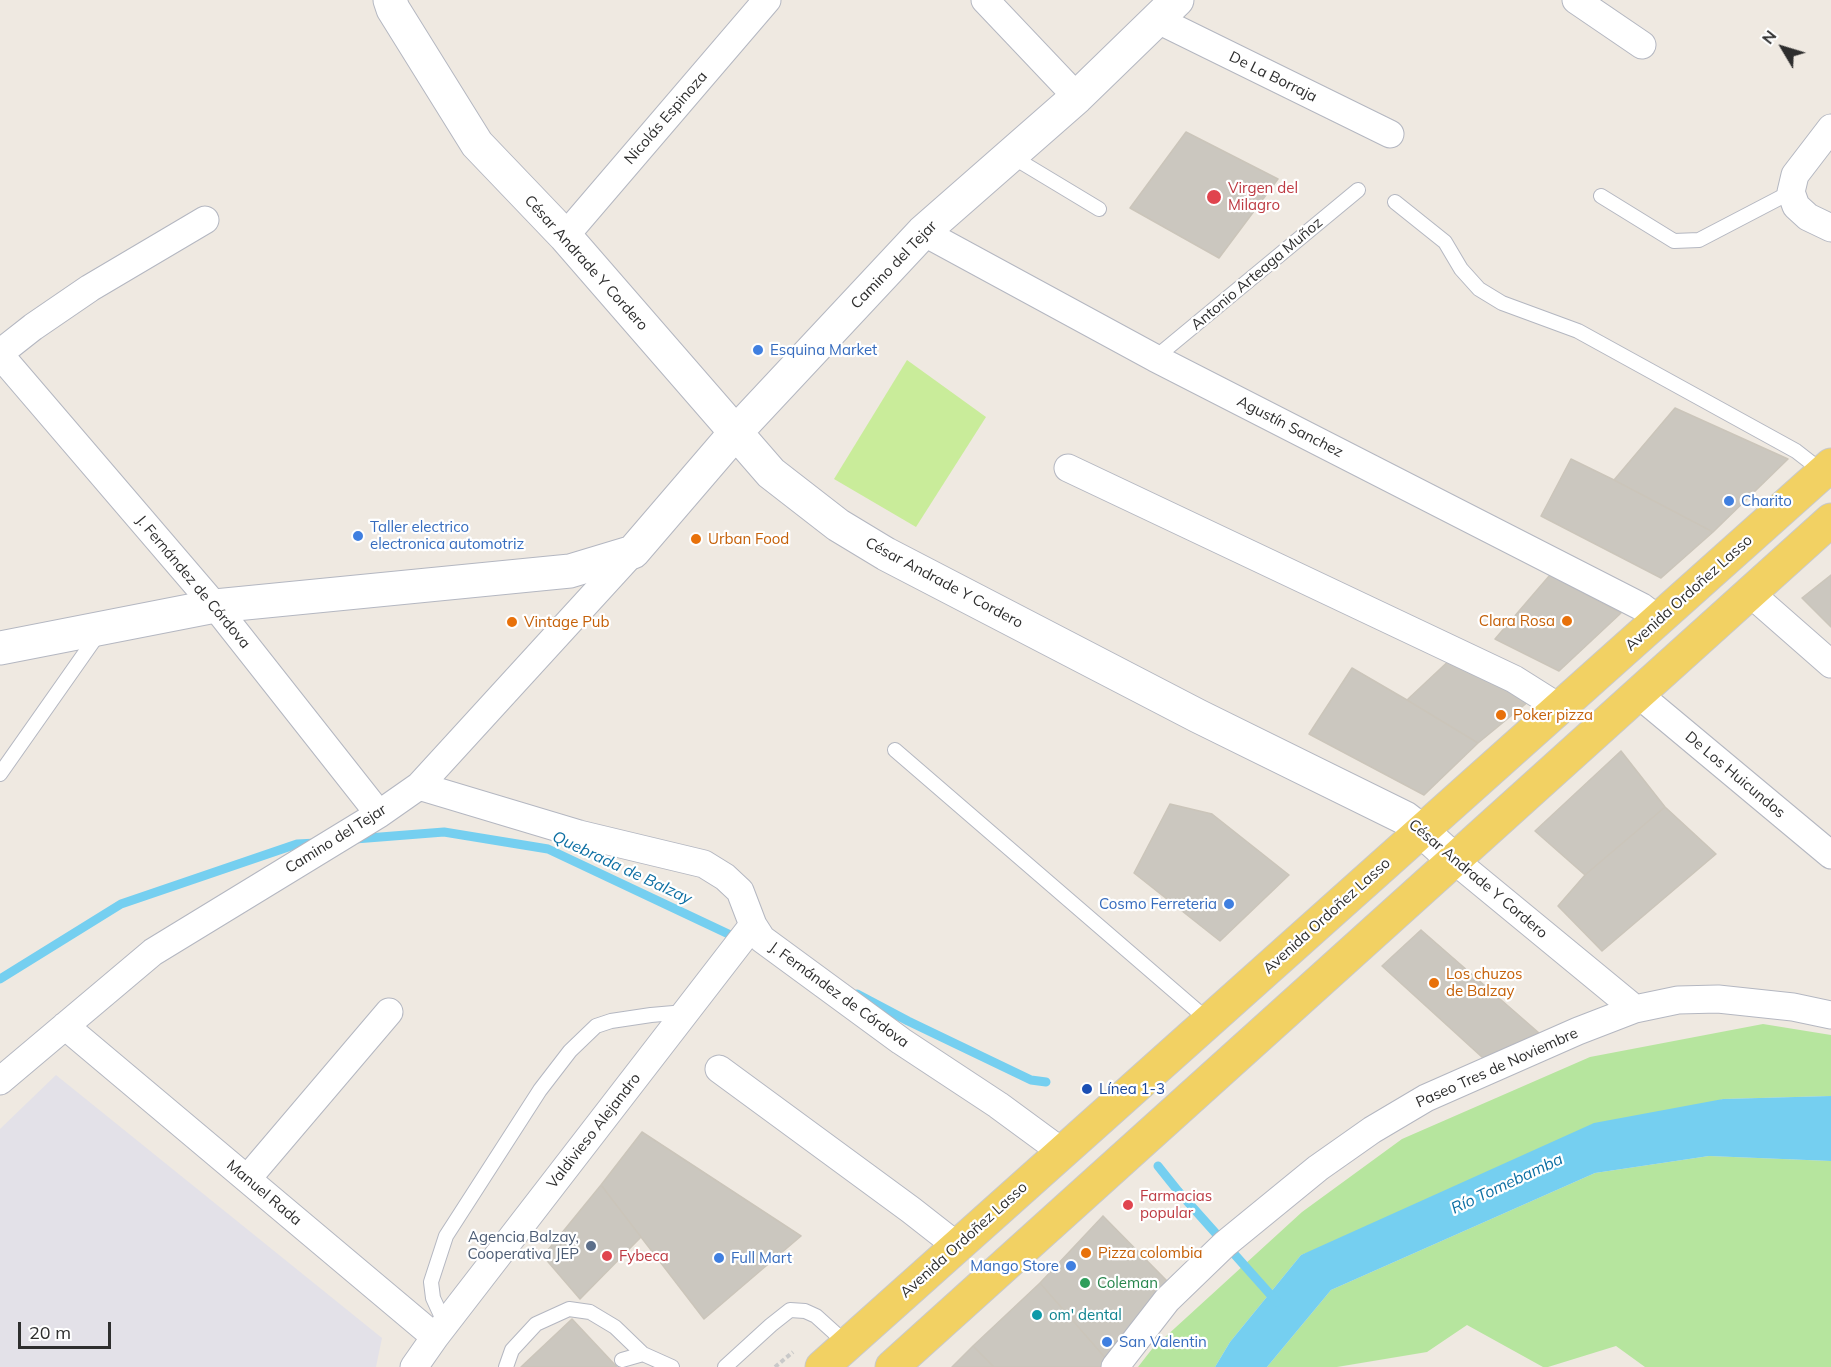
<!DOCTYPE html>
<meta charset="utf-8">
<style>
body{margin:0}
#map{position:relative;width:1831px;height:1367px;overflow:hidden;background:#efe9e1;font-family:Mulish,sans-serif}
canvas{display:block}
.north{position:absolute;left:1753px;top:18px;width:60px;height:60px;-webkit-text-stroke:4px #fff;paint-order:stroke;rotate:308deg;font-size:16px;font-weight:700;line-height:24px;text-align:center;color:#2e2e2e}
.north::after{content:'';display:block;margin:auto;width:21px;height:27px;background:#2e2e2e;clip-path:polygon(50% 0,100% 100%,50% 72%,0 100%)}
.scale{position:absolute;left:18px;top:1322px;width:93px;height:27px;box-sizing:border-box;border:3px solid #2e2e2e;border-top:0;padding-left:8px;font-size:18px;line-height:21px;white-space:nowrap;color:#2e2e2e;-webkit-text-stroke:4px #fff;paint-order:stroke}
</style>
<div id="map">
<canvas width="1831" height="1367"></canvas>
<div class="north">N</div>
<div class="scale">20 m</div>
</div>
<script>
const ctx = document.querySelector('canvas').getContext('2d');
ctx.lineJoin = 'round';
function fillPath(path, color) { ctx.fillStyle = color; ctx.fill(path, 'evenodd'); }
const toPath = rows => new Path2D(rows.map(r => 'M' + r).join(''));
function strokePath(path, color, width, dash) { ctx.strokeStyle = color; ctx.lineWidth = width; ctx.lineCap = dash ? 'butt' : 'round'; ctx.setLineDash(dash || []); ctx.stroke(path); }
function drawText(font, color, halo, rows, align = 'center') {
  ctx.font = font + ' Mulish,sans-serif'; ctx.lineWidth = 4.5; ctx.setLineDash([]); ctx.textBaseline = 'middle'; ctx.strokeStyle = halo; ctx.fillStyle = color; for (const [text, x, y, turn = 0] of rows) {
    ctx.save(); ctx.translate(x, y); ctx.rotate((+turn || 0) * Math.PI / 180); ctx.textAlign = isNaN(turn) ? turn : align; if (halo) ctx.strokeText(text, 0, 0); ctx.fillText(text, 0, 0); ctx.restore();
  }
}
const industrial = toPath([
 [56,1075,382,1338,376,1367,0,1367,0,1129]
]);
const green = toPath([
 [1763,1024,1831,1035,1831,1096,1723,1099,1301,1255,1230,1342,1215,1367,1138,1367,1152,1349,1302,1212,1402,1139,1590,1057],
 [1709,1156,1831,1161,1831,1367,1645,1367,1616,1346,1548,1367,1543,1367,1467,1325,1427,1352,1337,1367,1267,1367,1331,1290,1595,1173]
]);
const pitch = toPath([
 [907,360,986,417,916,527,834,479]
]);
const water = toPath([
 [1831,1096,1831,1161,1709,1156,1595,1173,1331,1290,1267,1367,1215,1367,1230,1342,1301,1255,1594,1123,1723,1099]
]);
const stream = toPath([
 [355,839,444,832,548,849,739,939],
 [0,979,121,904,297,844,317,843],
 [857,994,908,1021,1031,1080,1046,1082],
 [1158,1166,1178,1191,1277,1302]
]);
const building = toPath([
 [1186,132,1278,179,1219,258,1130,208,1186,132],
 [1675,408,1788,459,1713,532,1614,480,1675,408],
 [1571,459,1614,480,1713,532,1661,578,1541,516,1571,459],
 [1550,575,1621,613,1559,671,1495,639,1550,575],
 [1831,575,1831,627,1802,598,1831,575],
 [1455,655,1534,697,1478,743,1407,700,1455,655],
 [1352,668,1407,700,1478,743,1424,795,1309,734,1352,668],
 [1621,751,1665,807,1585,875,1535,831,1621,751],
 [1170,804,1212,814,1289,875,1220,941,1134,873,1170,804],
 [1665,807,1716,854,1602,951,1558,906,1585,875,1665,807],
 [1421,930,1539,1033,1483,1058,1382,966,1421,930],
 [642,1132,801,1236,704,1319,601,1185,642,1132],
 [601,1185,641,1237,580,1299,543,1256,601,1185],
 [1103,1216,1168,1282,1108,1361,1040,1283,1103,1216],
 [1040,1283,1108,1361,1103,1367,994,1367,973,1346,1040,1283],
 [572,1319,617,1367,521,1367,572,1319],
 [973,1346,994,1367,952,1367,973,1346]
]);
const path = toPath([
 [775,1367,793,1352]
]);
const service = toPath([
 [1011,156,1099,209],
 [1601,196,1674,241,1699,240,1791,192],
 [1395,202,1445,242,1461,269,1479,289,1502,303,1578,331,1796,451,1823,472],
 [1155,358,1358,190],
 [895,750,1209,1021],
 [0,774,99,633],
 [445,1324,433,1298,431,1282,446,1236,540,1090,570,1051,596,1026,611,1021,651,1015,685,1012],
 [622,1360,643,1354,672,1367],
 [506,1367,512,1350,536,1324,569,1309,590,1312,615,1327,643,1354],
 [725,1367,771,1325,790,1310,805,1311,816,1316,847,1344]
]);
const minor = toPath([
 [985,0,1077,97],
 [1576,0,1642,45],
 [1156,19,1390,134],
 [1831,128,1795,175,1791,192,1796,206,1808,217,1831,228],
 [923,232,1155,358,1642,607,1659,620],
 [565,236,767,0],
 [0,353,33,327,90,288,205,220],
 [0,355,215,606,379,814],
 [1068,468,1514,679,1560,708],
 [1750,593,1831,664],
 [1638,694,1831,855],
 [419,786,579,834,704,864,725,877,740,891,753,925,762,939,901,1041,998,1105,1062,1152],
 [1454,860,1635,1009],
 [65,1026,435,1337,414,1367],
 [719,1069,911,1210,957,1246],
 [0,1081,153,952,379,814,419,786,633,552],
 [247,1179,389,1012],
 [435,1337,753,925],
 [1115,1367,1167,1300,1225,1244,1318,1168,1372,1130,1426,1098,1578,1031,1635,1009,1678,1000,1718,999,1793,1007,1831,1015]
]);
const tertiary = toPath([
 [390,0,393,9,477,144,565,236,771,473,838,525,886,554,1198,716,1405,818,1422,831,1454,860],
 [0,648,215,606,570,571,633,552,736,432,923,232,1077,97,1177,0]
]);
const primary = toPath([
 [822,1367,1831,465],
 [892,1367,1831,520]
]);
const markers = [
 [1214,197,8,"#e0444e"],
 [758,350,6,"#3f7fe0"],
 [1729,501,6,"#3f7fe0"],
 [358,536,6,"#3f7fe0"],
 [696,539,6,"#e8710a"],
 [1567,621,6,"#e8710a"],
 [512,622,6,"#e8710a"],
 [1501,715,6,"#e8710a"],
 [1229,904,6,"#3f7fe0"],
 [1434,983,6,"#e8710a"],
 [1087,1089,6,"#1a4fb4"],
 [1128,1205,6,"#e0444e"],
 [591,1246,6,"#5c6f8a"],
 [1086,1253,6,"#e8710a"],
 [607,1256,6,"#e0444e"],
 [719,1258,6,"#3f7fe0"],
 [1071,1266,6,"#3f7fe0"],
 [1085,1283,6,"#2e9e5b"],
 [1037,1315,6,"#0f9aa8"],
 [1107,1342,6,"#3f7fe0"]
];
const streetNames = [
 ["De La Borraja",1273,77,26],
 ["Nicolás Espinoza",666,118,-49],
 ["César Andrade Y Cordero",586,263,48],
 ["Camino del Tejar",894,265,-46],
 ["Antonio Arteaga Muñoz",1257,274,-40],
 ["Agustín Sanchez",1290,427,27],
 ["J. Fernández de Córdova",193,582,50],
 ["César Andrade Y Cordero",944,583,28],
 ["Avenida Ordoñez Lasso",1689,593,-42],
 ["De Los Huicundos",1735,775,40],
 ["Camino del Tejar",336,839,-32],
 ["César Andrade Y Cordero",1478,879,40],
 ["Avenida Ordoñez Lasso",1327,916,-42],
 ["J. Fernández de Córdova",839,995,36],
 ["Paseo Tres de Noviembre",1497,1068,-24],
 ["Valdivieso Alejandro",594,1131,-52],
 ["Manuel Rada",264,1193,40],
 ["Avenida Ordoñez Lasso",964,1240,-42]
];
const healthNames = [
 ["Virgen del",1228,188],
 ["Milagro",1228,205],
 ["Farmacias",1140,1196],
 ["popular",1140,1213],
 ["Fybeca",619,1256]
];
const shopNames = [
 ["Esquina Market",770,350],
 ["Charito",1741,501],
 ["Taller electrico",370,527],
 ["electronica automotriz",370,544],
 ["Cosmo Ferreteria",1217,904,"right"],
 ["Full Mart",731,1258],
 ["Mango Store",1059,1266,"right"],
 ["San Valentin",1119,1342]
];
const foodNames = [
 ["Urban Food",708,539],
 ["Clara Rosa",1555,621,"right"],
 ["Vintage Pub",524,622],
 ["Poker pizza",1513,715],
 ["Los chuzos",1446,974],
 ["de Balzay",1446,991],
 ["Pizza colombia",1098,1253]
];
const transitNames = [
 ["Línea 1-3",1099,1089]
];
const serviceNames = [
 ["Agencia Balzay,",579,1237],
 ["Cooperativa JEP",579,1254]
];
const leisureNames = [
 ["Coleman",1097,1283]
];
const cultureNames = [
 ["om' dental",1049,1315]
];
const waterNames = [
 ["Quebrada de Balzay",622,868,25],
 ["Río Tomebamba",1507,1184,-25]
];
fillPath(industrial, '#e3e1e8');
fillPath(green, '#b6e59e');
fillPath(pitch, '#c9ec9a');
fillPath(water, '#75cff0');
strokePath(stream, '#75cff0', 9);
fillPath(building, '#cbc7bf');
strokePath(building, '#cbc5ba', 1.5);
strokePath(service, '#b4b7c1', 16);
strokePath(minor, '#b4b7c1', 29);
strokePath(tertiary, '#b4b7c1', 35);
strokePath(primary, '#c9c9c9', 35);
strokePath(path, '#c9c9c9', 4, [4.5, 3]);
strokePath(service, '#fff', 14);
strokePath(minor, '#fff', 27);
strokePath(tertiary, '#fff', 33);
strokePath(primary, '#f2d163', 33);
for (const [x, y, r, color] of markers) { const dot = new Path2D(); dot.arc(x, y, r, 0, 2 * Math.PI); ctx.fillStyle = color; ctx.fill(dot); strokePath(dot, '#fff', 2); }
drawText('15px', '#2e2e2e', '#fff', streetNames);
drawText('15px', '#be3a42', '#fff', healthNames, 'left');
drawText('15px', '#366cbe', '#fff', shopNames, 'left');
drawText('15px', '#c56008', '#fff', foodNames, 'left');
drawText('15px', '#164399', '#fff', transitNames, 'left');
drawText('15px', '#4e5e75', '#fff', serviceNames, 'right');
drawText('15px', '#27864d', '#fff', leisureNames, 'left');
drawText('15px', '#0d838f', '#fff', cultureNames, 'left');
drawText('italic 16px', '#0d6fa3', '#fff', waterNames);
</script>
